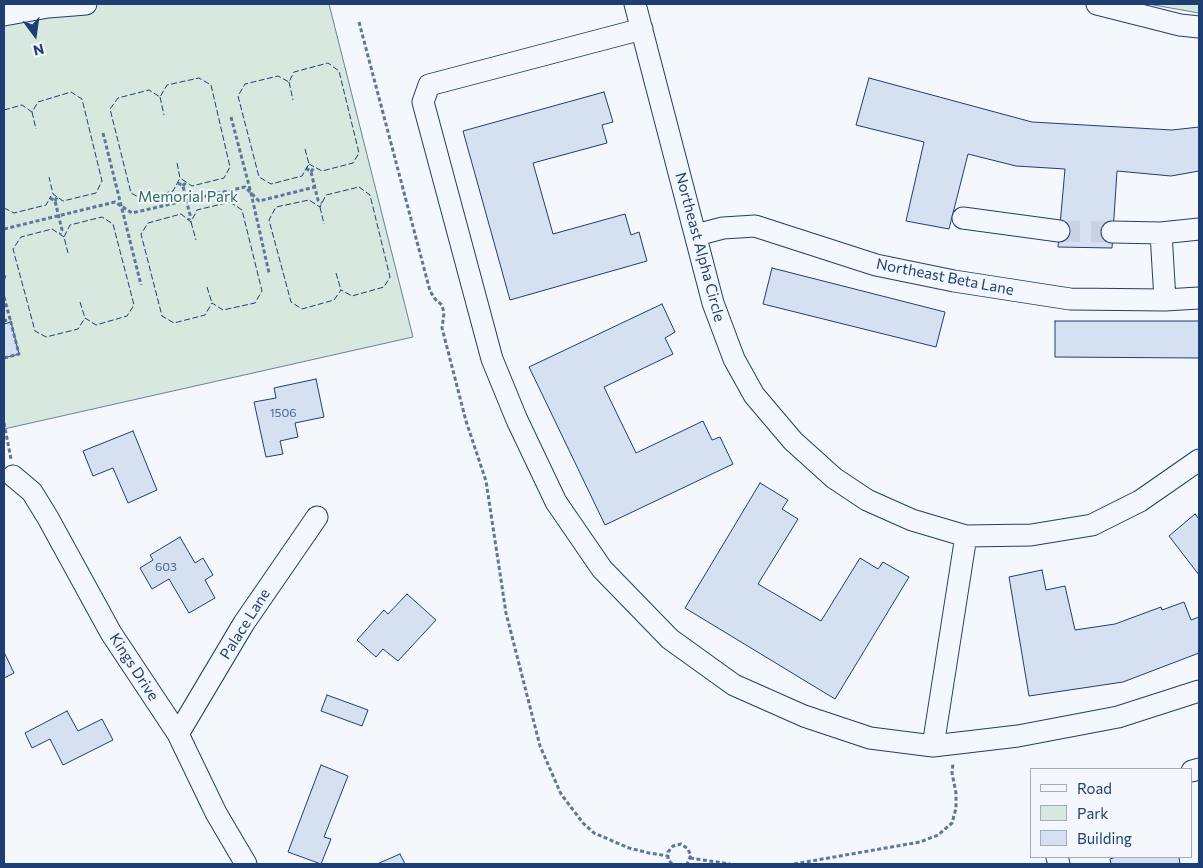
<!DOCTYPE html>
<style>
body{margin:0}
#map{position:relative;width:1203px;height:868px;overflow:hidden;background:#f4f7fb;font-family:Commissioner,sans-serif}
canvas{display:block}
.frame{position:absolute;inset:0;border:5px solid #1d3f73;pointer-events:none}
.legend{position:absolute;left:1030px;top:768px;width:162px;height:90px;box-sizing:border-box;background:#f4f7fb;border:1px solid #9eadc5;margin:0;padding:6px 9px;list-style:none;font-size:15px;color:#1d3f73}
.legend li{display:flex;align-items:center;gap:10px;height:25px}
.legend b{width:25px;border:1px solid #9eadc5}
.north{position:absolute;left:10px;top:10px;width:50px;height:50px;-webkit-text-stroke:4px #f4f7fb;paint-order:stroke;rotate:166deg;font-size:14px;font-weight:700;line-height:20px;text-align:center;color:#1d3f73}
.north::after{content:'';display:block;margin:auto;width:18px;height:22px;background:#1d3f73;clip-path:polygon(50% 0,100% 100%,50% 72%,0 100%)}
</style>
<div id="map">
<canvas width="1203" height="868"></canvas>
<div class="frame"></div>
<ul class="legend">
<li><b style="height:6px;background:#f4f7fb"></b>Road</li>
<li><b style="height:14px;background:#d7e8df"></b>Park</li>
<li><b style="height:14px;background:#d5e0f0"></b>Building</li>
</ul>
<div class="north">N</div>
</div>
<script>
const ctx = document.querySelector('canvas').getContext('2d');
ctx.lineJoin = 'round';
function fillPath(path, color) { ctx.fillStyle = color; ctx.fill(path, 'evenodd'); }
const toPath = rows => new Path2D(rows.map(r => 'M' + r).join(''));
function strokePath(path, color, width, dash) { ctx.strokeStyle = color; ctx.lineWidth = width; ctx.lineCap = dash ? 'butt' : 'round'; ctx.setLineDash(dash || []); ctx.stroke(path); }
function drawText(font, color, halo, rows, align = 'center') {
  ctx.font = font + ' Commissioner,sans-serif'; ctx.lineWidth = 4; ctx.setLineDash([]); ctx.textBaseline = 'middle'; ctx.strokeStyle = halo; ctx.fillStyle = color; for (const [text, x, y, turn = 0] of rows) {
    ctx.save(); ctx.translate(x, y); ctx.rotate((+turn || 0) * Math.PI / 180); ctx.textAlign = isNaN(turn) ? turn : align; if (halo) ctx.strokeText(text, 0, 0); ctx.fillText(text, 0, 0); ctx.restore();
  }
}
const green = toPath([
 [4,4,329,4,413,337,4,429,4,4],
 [1148,4,1199,4,1199,13,1148,4]
]);
const building = toPath([
 [869,78,1032,122,1172,130,1199,127,1199,171,1171,176,1117,171,1112,248,1058,247,1065,169,1016,166,968,154,949,229,906,221,924,142,856,125,869,78],
 [604,92,613,122,602,125,607,143,533,163,553,234,625,214,631,235,639,232,647,261,510,300,463,131,604,92],
 [772,268,945,312,936,347,763,304,772,268],
 [662,304,675,332,665,338,673,354,604,387,636,453,703,421,712,440,720,437,733,464,605,525,529,367,662,304],
 [1055,321,1199,321,1199,358,1055,357,1055,321],
 [11,322,19,354,4,358,4,324,11,322],
 [316,379,324,417,295,423,298,437,280,441,283,454,266,457,254,402,276,398,274,388,316,379],
 [133,431,157,490,128,503,113,468,93,476,83,451,133,431],
 [760,483,788,500,782,509,798,519,758,584,821,621,860,558,878,569,883,562,909,577,835,699,685,608,760,483],
 [1195,514,1199,519,1199,575,1169,536,1195,514],
 [180,537,195,563,203,558,213,575,205,580,215,598,189,613,169,579,152,589,140,568,153,560,150,555,180,537],
 [1042,570,1046,590,1065,586,1075,630,1115,624,1161,607,1162,610,1184,602,1191,620,1199,617,1199,653,1123,682,1029,696,1009,577,1042,570],
 [407,594,436,620,398,661,383,649,376,657,357,640,384,610,388,614,407,594],
 [4,652,14,673,4,678,4,652],
 [327,695,368,710,362,726,321,711,327,695],
 [67,711,78,731,102,719,113,740,63,765,50,739,32,748,25,733,67,711],
 [321,765,348,776,324,837,331,839,321,864,288,852,321,765],
 [400,854,405,864,377,864,400,854],
 [1116,857,1179,857,1180,864,1111,864,1110,859,1116,857]
]);
const minorTunnel = toPath([
 [1059,231,1112,232]
]);
const path = toPath([
 [359,22,430,291,435,299,442,305,444,313,442,328,466,421,486,481,506,613,540,746,561,794,583,823,594,833,629,848,649,853,668,856],
 [231,117,251,193,269,273],
 [103,133,141,285],
 [306,168,311,172,318,200,322,203],
 [311,172,314,167],
 [178,183,183,186,190,215,189,220],
 [183,186,186,182],
 [50,198,55,201,62,230,60,234],
 [55,201,57,197],
 [4,229,115,202,132,213,245,187,259,201,315,187],
 [4,279,5,275],
 [4,297,10,319,4,321],
 [4,358,19,354,10,319],
 [4,423,11,459],
 [690,858,730,864],
 [672,864,668,859,668,852,673,846,681,844,687,848,691,855,687,864],
 [794,864,920,842,938,835,952,823,956,808,956,793,952,773,953,763]
]);
const minor = toPath([
 [635,4,713,303,734,359,754,395,793,441,834,478,867,500,912,520,966,536,1031,535,1092,525,1140,501,1199,460],
 [1097,4,1180,25,1199,27],
 [4,15,48,7,86,4],
 [642,29,429,85,423,102,492,359,517,420,556,502,602,569,670,639,734,685,804,716,870,738,933,746,966,536],
 [963,218,1059,231],
 [1112,232,1161,233,1165,300],
 [1161,233,1199,229],
 [696,235,723,228,755,226,876,265,954,281,1070,299,1165,300,1199,298],
 [13,476,32,492,48,518,111,633,178,734,216,813,246,864],
 [178,734,244,623,317,517],
 [933,746,1018,736,1118,717,1199,691],
 [1192,771,1199,769],
 [1057,857,1059,864]
]);
const fence = toPath([
 [289,82,293,100],
 [160,97,164,115],
 [4,110,22,105,32,112,38,102,71,92,82,99,102,181,96,193,63,201,53,194,49,177],
 [32,112,36,129],
 [305,149,309,164,302,176,271,184,259,177,238,96,245,84,278,76,289,82,294,72,328,63,339,71,359,153,353,163,322,171,309,164],
 [177,163,180,178,173,191,142,199,131,193,110,109,118,98,149,90,160,97,167,85,199,78,211,85,230,167,224,178,192,186,180,178],
 [359,187,370,195,390,277,384,287,352,296,341,290,334,300,302,309,291,302,269,220,276,207,309,200,320,207,326,195,359,187],
 [230,202,242,210,262,291,255,303,223,310,212,303,205,315,174,323,162,316,141,234,148,223,181,214,191,222,197,210,230,202],
 [320,207,324,224],
 [4,208,14,213,46,205,51,196],
 [191,222,196,240],
 [64,237,52,229,21,237,13,249,35,331,46,337,78,329,85,318,96,325,127,316,134,305,113,224,102,217,70,225,64,237,68,253],
 [336,273,341,290],
 [207,287,212,303],
 [80,302,85,318]
]);
const numberNames = [
 ["1506",283,413],
 ["603",166,567]
];
const parkNames = [
 ["Memorial Park",188,197]
];
const streetNames = [
 ["Northeast Alpha Circle",700,247,75],
 ["Northeast Beta Lane",945,277,11],
 ["Palace Lane",245,624,-58],
 ["Kings Drive",134,667,57]
];
fillPath(green, '#d7e8df');
strokePath(green, '#687fa3', 1);
fillPath(building, '#d5e0f0');
strokePath(building, '#1d3f73', 1);
strokePath(minorTunnel, '#c9d2e0', 21, [21, 11]);
strokePath(minor, '#1d3f73', 23);
strokePath(path, '#5e769c', 3, [4, 2.5]);
strokePath(minor, '#f4f7fb', 21);
strokePath(fence, '#1d3f73', 1, [6, 2.5]);
drawText('12px', '#4b6792', null, numberNames);
drawText('15px', '#2c6c60', '#f4f7fb', parkNames);
drawText('15px', '#1d3f73', '#f4f7fb', streetNames);
</script>
